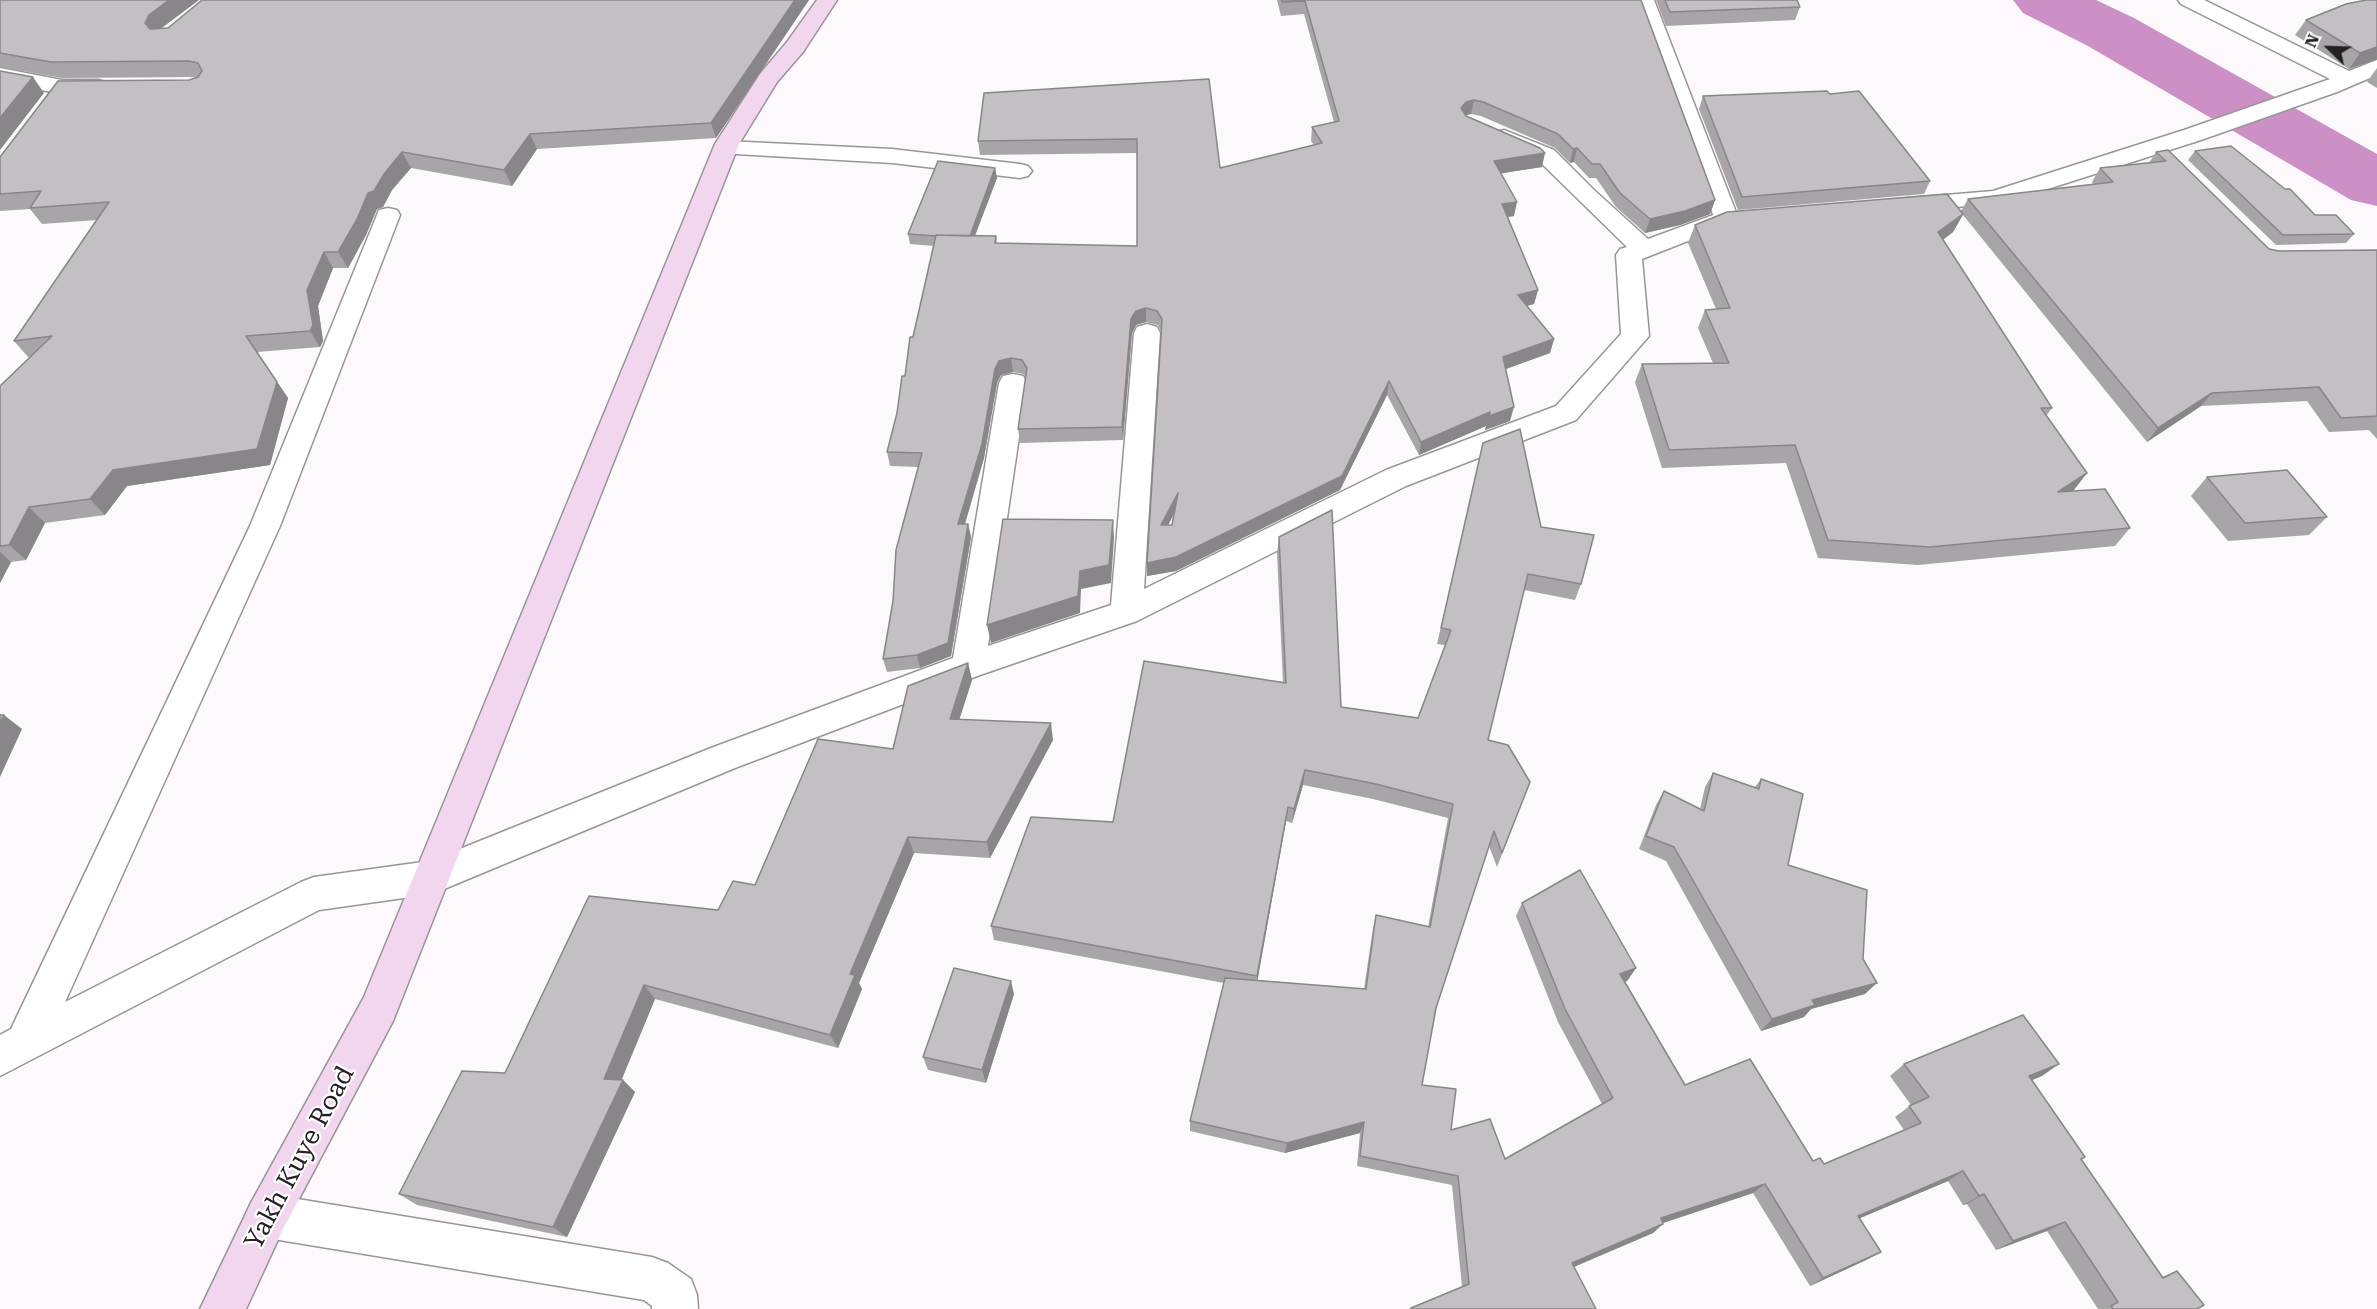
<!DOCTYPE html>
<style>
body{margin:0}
#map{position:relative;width:2377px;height:1309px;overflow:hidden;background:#fcf8fc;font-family:"Roboto Serif",serif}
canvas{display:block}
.north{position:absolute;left:2299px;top:18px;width:60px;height:60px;-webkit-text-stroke:4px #fff;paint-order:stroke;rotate:293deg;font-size:16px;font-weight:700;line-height:24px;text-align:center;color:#222122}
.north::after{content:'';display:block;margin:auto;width:21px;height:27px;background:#222122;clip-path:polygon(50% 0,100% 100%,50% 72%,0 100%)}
</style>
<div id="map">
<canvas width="2377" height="1309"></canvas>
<div class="north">N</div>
</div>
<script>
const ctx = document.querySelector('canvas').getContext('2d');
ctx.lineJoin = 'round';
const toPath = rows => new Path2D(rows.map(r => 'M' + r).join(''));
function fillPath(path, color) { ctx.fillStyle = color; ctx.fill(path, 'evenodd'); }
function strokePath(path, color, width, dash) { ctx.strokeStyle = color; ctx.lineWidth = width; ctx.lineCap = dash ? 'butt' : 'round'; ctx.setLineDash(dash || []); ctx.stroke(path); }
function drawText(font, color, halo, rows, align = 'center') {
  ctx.font = font + ' "Roboto Serif",serif'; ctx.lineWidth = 4.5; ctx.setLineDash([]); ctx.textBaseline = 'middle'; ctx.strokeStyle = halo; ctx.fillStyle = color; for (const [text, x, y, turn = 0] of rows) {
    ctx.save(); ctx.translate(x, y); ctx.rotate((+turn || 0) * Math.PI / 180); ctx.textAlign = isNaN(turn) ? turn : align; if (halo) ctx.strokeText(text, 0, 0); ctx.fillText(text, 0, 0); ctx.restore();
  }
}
const river = toPath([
 [2013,0,2096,0,2134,18,2377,154,2377,206,2351,200,2088,46,2023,13,2013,0]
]);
const pedestrian = toPath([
 [1634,0,1654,0,1739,220,1736,225,1727,227,1718,225,1715,220,1634,0]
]);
const minor = toPath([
 [2178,0,2204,0,2349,71,2377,60,2377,75,2337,92,2201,140,2004,203,1908,211,1899,209,1896,204,1899,199,1993,191,2184,130,2330,79,2181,4,2178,0],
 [0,68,62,80,98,80,106,82,109,87,106,92,98,94,62,94,0,82,0,68],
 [1504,130,1554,150,1594,190,1648,239,1716,214,1734,212,1743,214,1746,219,1743,224,1721,228,1642,259,1649,336,1576,420,1406,486,1137,621,980,675,735,768,432,894,319,910,0,1076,0,1035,11,1029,250,526,379,210,388,208,397,210,400,215,280,526,65,1002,301,882,314,877,430,861,711,748,953,658,999,383,1003,376,1013,374,1023,376,1027,383,988,646,1111,605,1134,333,1137,327,1147,324,1157,327,1160,333,1144,589,1386,470,1556,406,1621,334,1616,255,1620,249,1627,247,1538,160,1496,142,1492,137,1496,132,1504,130],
 [726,141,892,149,1020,164,1028,166,1032,171,1028,176,1020,178,892,163,718,153,714,148,718,143,726,141],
 [267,1194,652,1257,668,1263,691,1279,697,1295,698,1309,652,1309,652,1306,644,1300,267,1238,252,1231,245,1216,252,1201,267,1194]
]);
const secondary = toPath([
 [817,0,837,0,803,52,777,82,739,144,393,1021,282,1231,246,1309,200,1309,252,1201,364,997,715,144,760,74,787,42,817,0]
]);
const wall = toPath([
 [0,0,199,0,161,28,809,0,716,138,537,149,512,186,411,168,392,190,383,207,377,209,366,235,348,268,333,268,318,306,323,341,320,347,257,352,288,398,270,465,127,486,105,515,45,523,26,560,11,562,0,583,0,386,32,356,28,357,14,341,97,220,42,224,30,209,0,211,0,157,189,80,198,77,62,78,0,67],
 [1277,0,1641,0,1715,200,1710,214,1680,225,1645,233,1616,207,1596,178,1589,178,1574,162,1570,163,1555,148,1481,116,1471,114,1465,115,1542,167,1501,173,1514,216,1508,217,1538,290,1534,304,1527,306,1554,339,1550,353,1506,369,1510,421,1485,430,1486,426,1419,455,1387,395,1340,490,1176,571,1147,576,1147,563,1161,331,1158,325,1146,322,1136,325,1132,333,1123,440,1020,443,1018,429,1026,377,1023,374,1013,372,1001,375,997,383,984,458,965,524,968,524,971,537,951,656,920,668,887,672,883,659,919,467,890,466,887,452,897,413,934,246,910,244,908,234,995,168,997,178,975,236,996,236,997,243,1137,246,1137,153,980,155,978,141,1209,79,1220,168,1314,145,1311,141,1312,127,1334,122,1304,14,1281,16],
 [1174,514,1172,525,1168,525],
 [1656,0,1797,0,1800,7,1795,20,1666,26],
 [2377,0,2377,59,2349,69,2295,35,2306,20],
 [2377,68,2377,88,2367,82],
 [1830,94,1930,181,1924,194,1738,210,1699,109,1703,96],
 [2195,151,2315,215,2354,234,2346,243,2276,245,2188,160],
 [2156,152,2269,249,2279,251,2377,250,2377,439,2369,430,2329,432,2307,401,2201,406,2147,442,1963,215,1953,232,1943,240,2052,408,2046,416,2087,473,2073,491,2130,528,2115,546,1918,565,1818,558,1786,463,1662,468,1635,382,1642,364,1713,363,1698,328,1705,310,1716,309,1688,243,1695,225,1961,211,1968,199,2093,184,2092,182,2100,168,2149,163],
 [1483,443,1581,584,1575,600,1524,590,1488,740,1530,782,1497,867,1489,846,1436,1008,1422,1085,1451,1130,1505,1159,1602,1104,1558,1022,1516,916,1522,903,1636,968,1627,981,1625,982,1685,1085,1813,1161,1824,1164,1904,1130,1895,1117,1911,1105,1890,1076,1904,1064,2042,1076,2032,1080,2081,1159,2162,1277,2177,1271,2197,1309,2098,1309,2047,1231,1996,1250,1967,1204,1963,1205,1948,1181,1859,1218,1881,1252,1866,1260,1810,1286,1753,1193,1663,1223,1653,1233,1574,1267,1596,1309,1410,1309,1411,1308,1462,1287,1452,1185,1357,1166,1360,1133,1285,1153,1190,1131,1190,1121,1224,983,994,940,991,926,1113,822,1283,683,1277,553,1279,537,1341,707,1418,718,1445,645,1437,644],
 [1303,785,1373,799,1448,818,1428,927,1376,915,1373,928,1364,989,1257,980,1286,821,1292,823],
 [2207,477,2327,517,2309,535,2228,541,2191,496],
 [968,663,972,680,959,720,1053,740,990,858,914,853,859,983,862,989,838,1048,655,999,621,1080,623,1080,635,1092,567,1237,417,1205,399,1194,505,1073,718,910,755,885,893,749],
 [1713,773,1755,787,1761,779,1788,865,1863,959,1865,994,1811,1009,1804,1017,1761,1031,1666,861,1639,849,1656,805,1664,791,1700,809,1705,787],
 [1014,994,986,1083,928,1070,923,1057]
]);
const shadedWall = toPath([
 [169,0,199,0,159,30,155,38,145,23,149,15],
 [795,0,809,0,716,138,711,123],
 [2377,47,2377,59,2349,69,2360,53],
 [33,77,44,93,0,150,0,118],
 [1474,100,1471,114,1463,116,1461,108,1466,102],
 [530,134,537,149,512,186,504,170],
 [1577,148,1574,162,1570,163,1573,149],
 [402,152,411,168,392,190,383,207,377,209,366,235,348,268,338,252,368,193],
 [1545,153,1542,167,1491,175,1494,161],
 [995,168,997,178,970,248,969,239],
 [1715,200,1710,214,1680,225,1645,233,1650,219],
 [1517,202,1514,216,1499,218,1502,204],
 [1963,214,1953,232,1929,250,1938,232],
 [324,252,333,268,318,306,323,341,320,347,310,331,307,290],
 [1538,290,1534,304,1514,309,1518,295],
 [1146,308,1146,322,1136,325,1132,333,1123,440,1122,427,1131,319,1136,311],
 [246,336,288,398,270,465,127,486,105,515,90,499,113,470],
 [1554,339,1550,353,1500,371,1503,357],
 [1011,358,1013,372,1001,375,997,383,984,458,961,537,958,524,995,369,999,361],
 [1389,381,1387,395,1340,490,1176,571,1147,576,1147,563],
 [2212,393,2201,406,2147,442,2158,428],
 [1514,407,1510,421,1485,430,1489,416],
 [1490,412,1486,426,1419,455,1421,442],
 [2087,473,2073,491,2058,492],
 [1178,493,1178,506,1161,539,1161,525],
 [29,507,45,523,26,560,9,545],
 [1113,520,1114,538,1111,583,1081,589,1080,613,991,643,987,625,1080,571],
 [968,524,971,537,951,656,920,668,917,655],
 [0,552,11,562,0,583],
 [968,663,972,680,954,736,950,719],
 [4,715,22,729,0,777,0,723],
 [1051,723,1053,740,990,858,987,842],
 [1305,770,1303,785,1292,823,1294,809],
 [1288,807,1286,821,1256,989,1257,976],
 [908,837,914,853,859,983,862,989,838,1048,830,1035,850,974],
 [1636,968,1627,981,1612,987,1620,974],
 [1011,981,1014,994,986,1083,982,1070],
 [1877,983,1865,994,1811,1009,1804,1017,1761,1031,1772,1019,1812,1000],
 [644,985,655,999,617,1091,604,1079],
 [2059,1064,2042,1076,2013,1088,2029,1076],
 [623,1080,635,1092,567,1237,553,1227],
 [1364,1122,1360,1133,1285,1153,1287,1143],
 [1963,1171,1948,1181,1844,1225,1858,1216],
 [1765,1184,1753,1193,1651,1227,1661,1218],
 [1984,1194,1967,1204,1963,1205,1979,1196],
 [2065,1222,2047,1231,1996,1250,2013,1241],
 [1663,1224,1653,1233,1564,1271,1572,1263],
 [1881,1252,1866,1260,1810,1286,1823,1278]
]);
const building = toPath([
 [0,0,169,0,149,15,145,23,150,29,168,28,202,0,795,0,711,123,530,134,504,170,402,152,384,174,374,191,368,193,357,219,338,252,324,252,307,290,313,325,310,331,246,336,277,382,257,449,113,470,90,499,29,507,9,545,0,546,0,386,52,336,14,341,109,202,30,208,41,191,0,194,0,157,58,81,189,80,198,77,202,71,198,63,189,61,51,62,0,53,0,0],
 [1281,0,1641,0,1715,200,1685,211,1650,219,1620,193,1600,164,1592,164,1577,148,1573,149,1558,134,1483,102,1474,100,1466,102,1461,108,1466,116,1540,148,1545,153,1494,161,1517,202,1502,204,1538,290,1518,295,1554,339,1503,357,1514,407,1489,416,1490,412,1421,442,1389,381,1342,476,1176,557,1147,563,1162,319,1157,311,1146,308,1136,311,1131,319,1122,427,1018,429,1027,368,1022,360,1011,358,999,361,995,369,982,444,958,524,968,524,948,643,917,655,883,659,893,601,896,550,922,453,887,452,897,413,902,376,905,376,910,337,913,337,936,235,996,236,995,243,1137,246,1137,139,978,141,984,93,1209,79,1220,168,1322,143,1312,127,1339,121,1305,1,1282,2,1281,0],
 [1178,493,1172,525,1161,525,1178,493],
 [1665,0,1797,0,1800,7,1670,12,1665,0],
 [2366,0,2377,0,2377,47,2360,53,2306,20,2346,4,2366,0],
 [0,71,33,77,0,118,0,71],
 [1827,91,1830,94,1859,91,1930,181,1742,197,1703,96,1827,91],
 [2231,146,2285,189,2290,189,2315,215,2336,215,2354,234,2283,235,2195,151,2231,146],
 [2168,150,2269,249,2279,251,2377,250,2377,416,2341,418,2319,387,2212,393,2158,428,1968,199,2113,182,2100,168,2166,161,2156,152,2168,150],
 [938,161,995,168,970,236,936,235,936,236,908,234,938,161],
 [1947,194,1963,214,1938,232,2052,408,2041,408,2087,473,2058,492,2105,489,2130,528,1930,547,1828,540,1795,445,1669,450,1642,364,1729,363,1705,310,1730,308,1695,225,1727,212,1947,194],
 [1520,429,1541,527,1594,535,1581,584,1528,574,1488,740,1508,745,1530,782,1502,853,1494,831,1436,1008,1422,1085,1456,1089,1451,1130,1490,1119,1505,1159,1613,1098,1565,1009,1522,903,1580,870,1636,968,1620,974,1685,1085,1750,1059,1813,1161,1820,1158,1824,1164,1921,1123,1909,1106,1929,1097,1904,1064,2023,1015,2059,1064,2029,1076,2085,1157,2081,1159,2163,1278,2177,1271,2204,1305,2197,1309,2113,1309,2111,1306,2118,1302,2065,1222,2013,1241,1984,1194,1979,1196,1963,1171,1858,1216,1881,1252,1823,1278,1765,1184,1661,1218,1663,1224,1572,1263,1596,1309,1411,1309,1411,1308,1469,1284,1458,1176,1360,1156,1364,1122,1287,1143,1190,1121,1225,978,1366,989,1376,915,1430,927,1453,804,1376,784,1305,770,1294,809,1288,807,1257,976,991,926,1031,817,1113,822,1144,661,1286,683,1279,537,1332,510,1341,707,1418,718,1451,630,1441,628,1483,443,1520,429],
 [2287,470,2327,517,2245,523,2207,477,2287,470],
 [1003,519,1113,520,1109,565,1080,571,1078,596,987,625,1003,519],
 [968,663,950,719,1051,723,987,842,908,837,850,974,855,975,830,1035,644,985,604,1079,623,1080,553,1227,399,1194,462,1071,505,1073,589,896,718,910,733,881,755,885,818,739,893,749,908,686,968,663],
 [0,715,4,715,0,723,0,715],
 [1713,773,1759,789,1761,779,1803,794,1788,865,1867,890,1863,959,1877,983,1812,1000,1815,1005,1772,1019,1674,847,1646,836,1664,791,1704,811,1713,773],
 [954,968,1011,981,982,1070,923,1057,954,968]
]);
const nearStreetnames = [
 ["Yakh Kuye Road",300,1158,-62]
];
fillPath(river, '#cc90c7');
strokePath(pedestrian, '#989598', 3);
strokePath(minor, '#989598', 3);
strokePath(secondary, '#989598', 3);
fillPath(pedestrian, '#fff');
fillPath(minor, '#fff');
fillPath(secondary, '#f2d6f0');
fillPath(wall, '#a8a4a8');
fillPath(shadedWall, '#888688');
fillPath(building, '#c3bfc3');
strokePath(building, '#888688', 1.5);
drawText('26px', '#222122', '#fff', nearStreetnames);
</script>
